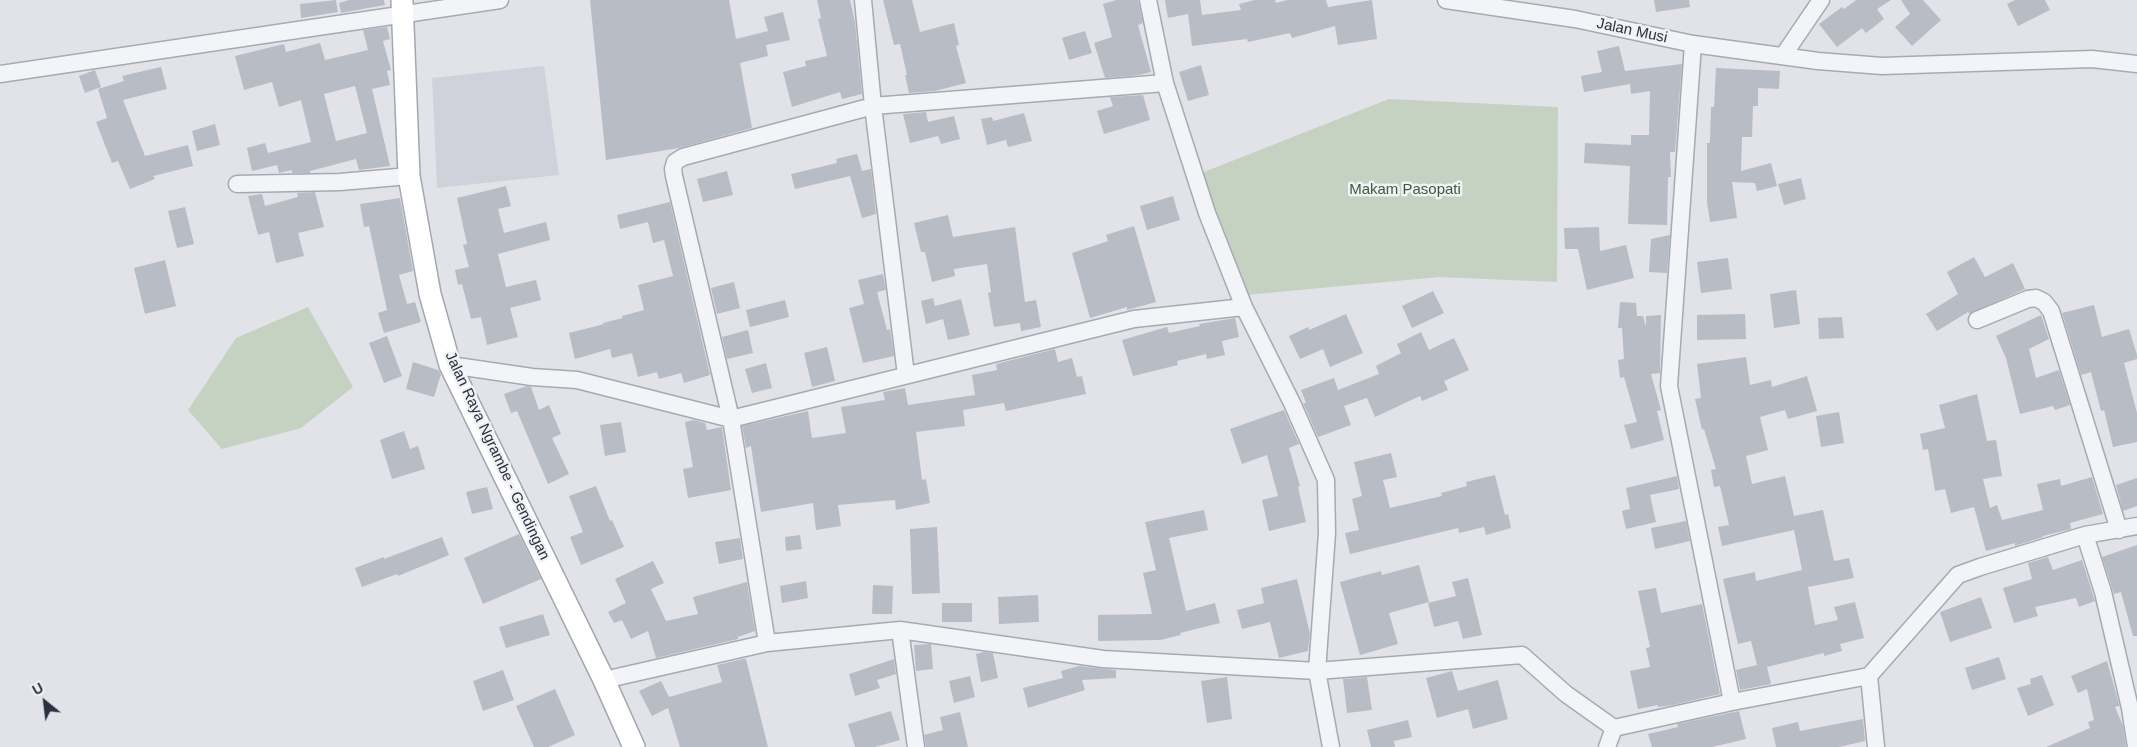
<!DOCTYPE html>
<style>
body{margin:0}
#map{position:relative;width:2137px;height:747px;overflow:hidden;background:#e1e3e8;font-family:Helvetica,sans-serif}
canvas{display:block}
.north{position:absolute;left:20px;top:677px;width:50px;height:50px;-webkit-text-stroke:4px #f0f2f6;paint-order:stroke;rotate:331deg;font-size:14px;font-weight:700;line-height:20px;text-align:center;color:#2a303f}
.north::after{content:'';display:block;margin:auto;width:18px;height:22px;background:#2a303f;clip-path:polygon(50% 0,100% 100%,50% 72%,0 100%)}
</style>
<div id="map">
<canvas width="2137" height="747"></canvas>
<div class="north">U</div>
</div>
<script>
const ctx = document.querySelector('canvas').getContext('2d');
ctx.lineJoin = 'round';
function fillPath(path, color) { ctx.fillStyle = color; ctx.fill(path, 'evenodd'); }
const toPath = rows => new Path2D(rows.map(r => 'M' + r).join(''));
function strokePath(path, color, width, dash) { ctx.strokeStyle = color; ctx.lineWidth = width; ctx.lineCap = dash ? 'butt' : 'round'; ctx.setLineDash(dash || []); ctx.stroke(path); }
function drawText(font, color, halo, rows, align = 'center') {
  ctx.font = font + ' Helvetica,sans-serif'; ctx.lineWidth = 5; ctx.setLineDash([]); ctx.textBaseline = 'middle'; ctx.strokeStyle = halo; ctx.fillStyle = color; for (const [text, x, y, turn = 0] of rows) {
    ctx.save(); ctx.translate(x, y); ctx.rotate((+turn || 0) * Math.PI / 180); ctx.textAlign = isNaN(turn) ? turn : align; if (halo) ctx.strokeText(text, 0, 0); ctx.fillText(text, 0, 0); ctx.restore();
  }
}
const built = toPath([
 [544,66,559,175,437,188,432,78]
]);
const green = toPath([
 [1389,99,1558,107,1557,282,1439,277,1246,295,1199,174],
 [308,307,353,387,301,428,222,449,188,410,236,338]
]);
const building = toPath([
 [336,0,338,12,301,18,300,4],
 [349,0,384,0,385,5,341,13,339,3],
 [590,0,729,0,736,39,768,31,764,17,783,12,790,40,766,45,768,56,740,63,752,128,679,148,606,160],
 [817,0,850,0,855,22,862,94,842,99,840,92,792,107,783,72,806,66,805,61,827,56,818,19,821,18],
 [883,0,912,0,920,32,954,23,959,45,956,46,966,83,935,91,909,93,905,75,907,75,900,44,894,45],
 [1116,0,1138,0,1143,23,1138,25,1151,72,1139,75,1105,78,1094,43,1112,37,1103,4],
 [1165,0,1200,0,1202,15,1241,10,1239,4,1255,0,1275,0,1276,3,1287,0,1326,0,1328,7,1372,0,1377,39,1338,45,1335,26,1292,38,1290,33,1248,42,1247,39,1192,46,1188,14,1168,18],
 [1654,0,1689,0,1690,7,1656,12],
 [1856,0,1891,0,1877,9,1884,19,1866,33,1862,28,1837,47,1819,24,1842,7,1844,9],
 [1901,0,1923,0,1941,20,1912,46,1895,27,1910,14],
 [2015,0,2045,0,2050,10,2018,26,2007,4],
 [387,27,390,39,383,41,391,70,387,71,390,85,372,89,390,166,359,170,356,159,310,171,310,173,292,173,292,170,279,173,277,165,252,171,247,148,265,143,268,153,311,142,301,100,279,107,272,82,244,90,235,56,284,44,286,52,320,43,325,60,368,50,363,30],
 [355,86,367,133,336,141,324,94],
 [1085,31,1092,53,1069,60,1062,38],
 [1619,46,1625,71,1682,64,1675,152,1670,152,1671,177,1668,177,1667,225,1628,224,1630,166,1584,163,1585,143,1631,145,1631,135,1649,135,1650,91,1631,94,1630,84,1584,92,1581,76,1602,72,1597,51],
 [1201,65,1209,95,1188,101,1179,72],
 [161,67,167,89,123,100,145,156,188,145,193,166,153,176,155,179,130,189,118,161,112,163,96,122,107,118,98,89,124,81,122,76],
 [1716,68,1780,71,1779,89,1758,88,1758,106,1753,106,1752,137,1742,137,1741,171,1771,163,1777,186,1757,191,1755,183,1732,182,1737,218,1710,222,1707,202,1707,143,1710,143,1711,107,1714,107],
 [95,70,101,87,85,93,79,76],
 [1143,95,1150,120,1104,134,1097,111,1113,106,1110,97],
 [926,112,928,122,954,116,960,139,941,144,938,136,910,143,903,114],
 [1024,113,1032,141,1008,147,1006,140,987,145,981,119,992,117,993,121],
 [215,124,220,145,197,151,192,131],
 [857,154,862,171,871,169,876,214,862,218,850,176,795,189,791,174,837,163,836,159],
 [727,171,733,195,703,202,697,179],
 [1801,178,1806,199,1784,205,1778,184],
 [506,186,511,206,498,209,504,233,546,222,550,240,498,254,506,287,536,280,541,300,510,308,518,337,487,345,481,317,471,319,462,284,458,285,455,270,469,267,463,245,467,244,457,198],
 [315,192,324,227,298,233,304,256,276,263,269,232,258,235,248,196,262,194,265,206,298,197,297,193],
 [1173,196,1180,220,1147,230,1140,206],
 [400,198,413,271,399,275,407,304,415,302,421,322,384,333,378,313,387,310,369,226,364,227,360,204],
 [670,202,710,375,684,383,681,373,659,379,657,372,638,377,632,353,612,358,610,349,575,359,569,333,604,324,603,323,623,318,622,316,644,310,638,285,673,276,664,240,653,243,648,222,620,229,617,215],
 [185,207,194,244,177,248,168,211],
 [948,215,953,237,1015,227,1025,302,1036,300,1041,327,1021,331,1020,323,994,327,988,293,991,292,987,264,954,269,955,276,932,282,925,252,921,252,914,223],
 [1134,226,1156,302,1127,310,1127,307,1090,318,1072,253,1108,241,1106,235],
 [1599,227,1600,251,1626,245,1634,278,1587,290,1578,249,1565,249,1564,228],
 [1670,235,1667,273,1649,272,1651,239],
 [1974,257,1985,277,2013,263,2025,289,1969,314,1968,312,1937,331,1926,314,1958,294,1947,272],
 [1728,258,1732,289,1701,293,1697,262],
 [165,260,176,306,145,314,134,268],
 [883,274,886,290,877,292,887,330,890,329,894,356,863,363,849,308,864,304,858,280],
 [734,282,740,308,717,314,711,288],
 [1796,290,1800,324,1774,328,1770,294],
 [1433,291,1444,313,1412,328,1402,306],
 [933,298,935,306,961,299,970,335,948,340,943,319,926,324,921,301],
 [785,300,789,317,750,327,746,310],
 [1620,302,1636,303,1637,316,1643,316,1646,327,1646,316,1661,315,1660,373,1651,374,1661,410,1657,411,1664,440,1631,449,1624,425,1637,422,1624,377,1620,378,1618,360,1624,359,1622,328,1618,328],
 [2094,305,2102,337,2129,329,2137,355,2137,359,2124,363,2137,413,2137,442,2113,447,2104,410,2101,411,2091,372,2081,375,2062,313],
 [1346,314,1363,353,1330,367,1323,349,1300,359,1289,336,1308,327,1309,330],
 [1745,314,1746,339,1697,340,1697,315],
 [2041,315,2049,339,2029,349,2036,378,2059,370,2070,405,2055,410,2053,406,2020,414,2006,358,1996,336],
 [1842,317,1844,338,1819,339,1818,318],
 [1235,318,1239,337,1222,341,1225,355,1207,359,1206,354,1177,361,1178,365,1133,376,1122,340,1167,327,1169,333,1200,326,1199,324],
 [748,330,753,353,727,359,722,337],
 [1421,332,1429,350,1454,338,1469,370,1444,381,1448,390,1422,401,1420,396,1375,417,1367,398,1344,406,1351,425,1318,437,1303,403,1306,403,1301,390,1334,378,1338,390,1379,374,1376,366,1401,353,1397,344],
 [387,336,402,376,384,383,369,343],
 [827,347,835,381,812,387,804,353],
 [1055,349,1058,362,1072,358,1077,377,1082,376,1086,394,1006,411,1004,403,963,410,965,426,916,432,922,480,926,479,930,503,896,510,895,500,838,505,841,526,816,530,813,503,761,512,751,446,746,448,742,426,808,411,812,438,846,433,841,407,885,400,883,392,905,388,908,405,975,395,972,375,997,370,996,364],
 [1746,357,1750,385,1771,380,1772,387,1807,376,1817,411,1788,419,1785,410,1760,417,1768,450,1746,456,1752,484,1785,476,1794,516,1823,510,1834,561,1849,558,1854,578,1808,587,1815,625,1838,620,1834,607,1855,602,1864,638,1840,644,1842,651,1824,656,1824,653,1767,667,1771,684,1740,690,1736,670,1757,665,1751,641,1738,644,1723,579,1755,572,1756,581,1802,570,1794,530,1722,546,1718,527,1729,525,1720,486,1714,487,1711,470,1716,469,1704,429,1702,430,1695,399,1701,398,1697,364],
 [413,362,438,370,441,374,434,397,406,389],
 [766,363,772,388,752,393,745,369],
 [527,386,531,387,539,410,549,405,561,434,552,438,569,474,548,484,517,411,511,413,504,394],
 [1977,394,1987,441,1996,440,2002,476,1983,479,1990,508,1997,505,2002,520,2043,510,2037,484,2060,479,2061,486,2092,477,2103,514,2070,523,2071,529,2043,536,2043,537,2015,546,2015,543,1986,551,1974,507,1951,513,1945,489,1935,491,1928,449,1923,450,1920,434,1945,428,1939,405],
 [1284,410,1299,444,1289,448,1300,486,1298,487,1306,522,1269,531,1262,500,1278,496,1267,455,1242,464,1230,429],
 [1839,412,1844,443,1821,447,1816,416],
 [694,420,705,423,707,430,722,427,731,490,688,498,683,469,693,467,685,422],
 [621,422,626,452,605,456,600,425],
 [404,431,410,449,418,446,425,469,392,479,380,440],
 [1391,453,1397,477,1383,480,1390,508,1442,496,1441,493,1467,486,1466,482,1495,475,1505,515,1508,514,1511,528,1486,535,1484,527,1459,533,1458,528,1350,554,1345,533,1359,530,1352,499,1362,496,1354,462],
 [1677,476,1679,489,1650,495,1656,522,1626,529,1622,511,1630,509,1626,488],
 [2137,478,2137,506,2123,511,2116,485],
 [596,486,610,521,612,520,624,547,581,565,570,537,583,532,569,496],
 [487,487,493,509,472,514,466,492],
 [1204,510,1208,530,1169,538,1186,611,1215,603,1220,623,1180,633,1181,635,1160,640,1098,641,1098,615,1152,614,1143,573,1156,570,1145,522],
 [1686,521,1690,541,1655,549,1651,528],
 [937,527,940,593,912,594,910,529],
 [519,534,541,579,483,604,464,558],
 [800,535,802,549,786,551,785,537],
 [442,537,449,555,398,576,397,574,362,587,355,568,384,557,384,559],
 [740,538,743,559,719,564,715,542],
 [2137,545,2137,636,2133,636,2121,592,2114,594,2102,557],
 [2048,557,2053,570,2082,560,2095,601,2079,607,2076,598,2035,607,2038,616,2014,623,2003,588,2032,579,2028,563],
 [653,561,664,583,651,589,666,621,698,614,693,597,747,582,755,631,738,637,738,639,656,658,648,631,631,639,622,620,614,623,608,612,626,603,615,579],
 [1419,565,1429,602,1389,613,1398,644,1360,655,1340,582,1381,571,1382,575],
 [1468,578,1482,635,1463,639,1458,621,1434,627,1428,603,1456,596,1452,582],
 [1297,579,1310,634,1308,651,1279,658,1270,622,1242,629,1237,610,1264,603,1261,588],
 [806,581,808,598,782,603,780,586],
 [873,585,893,586,892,614,872,614],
 [1656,588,1661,613,1702,604,1720,694,1673,705,1658,707,1658,705,1638,709,1630,671,1650,667,1646,648,1650,647,1638,591],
 [1038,595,1039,622,999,624,998,597],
 [1981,597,1992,628,1950,642,1940,612],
 [942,603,972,603,972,622,942,622],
 [543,614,550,635,506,648,499,627],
 [931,644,933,669,916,671,914,645],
 [984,652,993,653,998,678,981,682,976,654],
 [1999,657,2006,679,1972,690,1965,668],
 [743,659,746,659,768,747,680,747,668,708,652,716,639,691,661,681,669,697,722,682,717,665],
 [894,659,896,674,877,680,880,688,855,696,849,674],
 [2107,661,2119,704,2119,706,2115,707,2123,726,2126,747,2046,747,2090,728,2088,722,2094,720,2087,689,2078,693,2071,676],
 [1079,666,1116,670,1116,678,1082,680,1085,690,1028,708,1023,688,1063,678,1061,671],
 [503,670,514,700,483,711,473,681],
 [1452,671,1458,691,1498,680,1508,719,1473,729,1468,709,1437,718,1426,678],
 [2042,675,2054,705,2028,716,2017,688,2031,684,2030,679],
 [970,676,975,697,954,703,949,681],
 [1227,677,1232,719,1207,723,1201,681],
 [1367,677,1372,710,1347,713,1343,679],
 [555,689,575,735,548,747,534,747,516,706],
 [891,711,900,740,875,747,855,747,848,724],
 [1739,711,1746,739,1712,747,1652,747,1648,734,1678,727,1677,724],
 [960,712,968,747,926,747,924,735,943,730,940,717],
 [1863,719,1865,741,1839,747,1776,747,1772,728,1798,722,1800,731],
 [1408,720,1412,737,1394,741,1395,747,1371,747,1367,730]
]);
const minor = toPath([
 [863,0,873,106,906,375],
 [1148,0,1165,83,1207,213,1244,307,1292,403,1326,480,1327,533,1317,671,1331,747],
 [1446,0,1575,19,1693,44,1818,61,1882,66,2092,59,2137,64],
 [1693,44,1669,386,1732,702],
 [1783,56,1821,0],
 [0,74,500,0],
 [237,184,340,182,409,176],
 [1977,320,2028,299,2036,298,2044,302,2051,311,2119,530],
 [450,365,532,377,577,380,731,419,1134,319,1244,307],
 [2085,535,2103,592,2130,708,2136,747],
 [900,630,916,747],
 [767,643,731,419,674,176,673,169,675,162,683,157,873,106,1165,83],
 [1869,676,1958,575,1980,567,2085,535,2137,526],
 [604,680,767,643,900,630,1103,659,1317,671,1522,655,1566,694,1614,728,1732,702,1869,676,1876,747],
 [1607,747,1614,728]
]);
const major = toPath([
 [402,0,409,176,430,294,450,365,604,680,634,747]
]);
const streetNames = [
 ["Jalan Musi",1632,31,12],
 ["Jalan Raya Ngrambe - Gendingan",497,456,65]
];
const parkNames = [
 ["Makam Pasopati",1405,190]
];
fillPath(built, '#cfd2da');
fillPath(green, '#c5d2c2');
fillPath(building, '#b8bcc5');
strokePath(minor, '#a6aab2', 19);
strokePath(major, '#a1a7b3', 24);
strokePath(minor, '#f3f4f7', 16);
strokePath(major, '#fff', 21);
drawText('15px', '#2a303f', '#f0f2f6', streetNames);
drawText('15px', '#3c5938', '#f0f2f6', parkNames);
</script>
